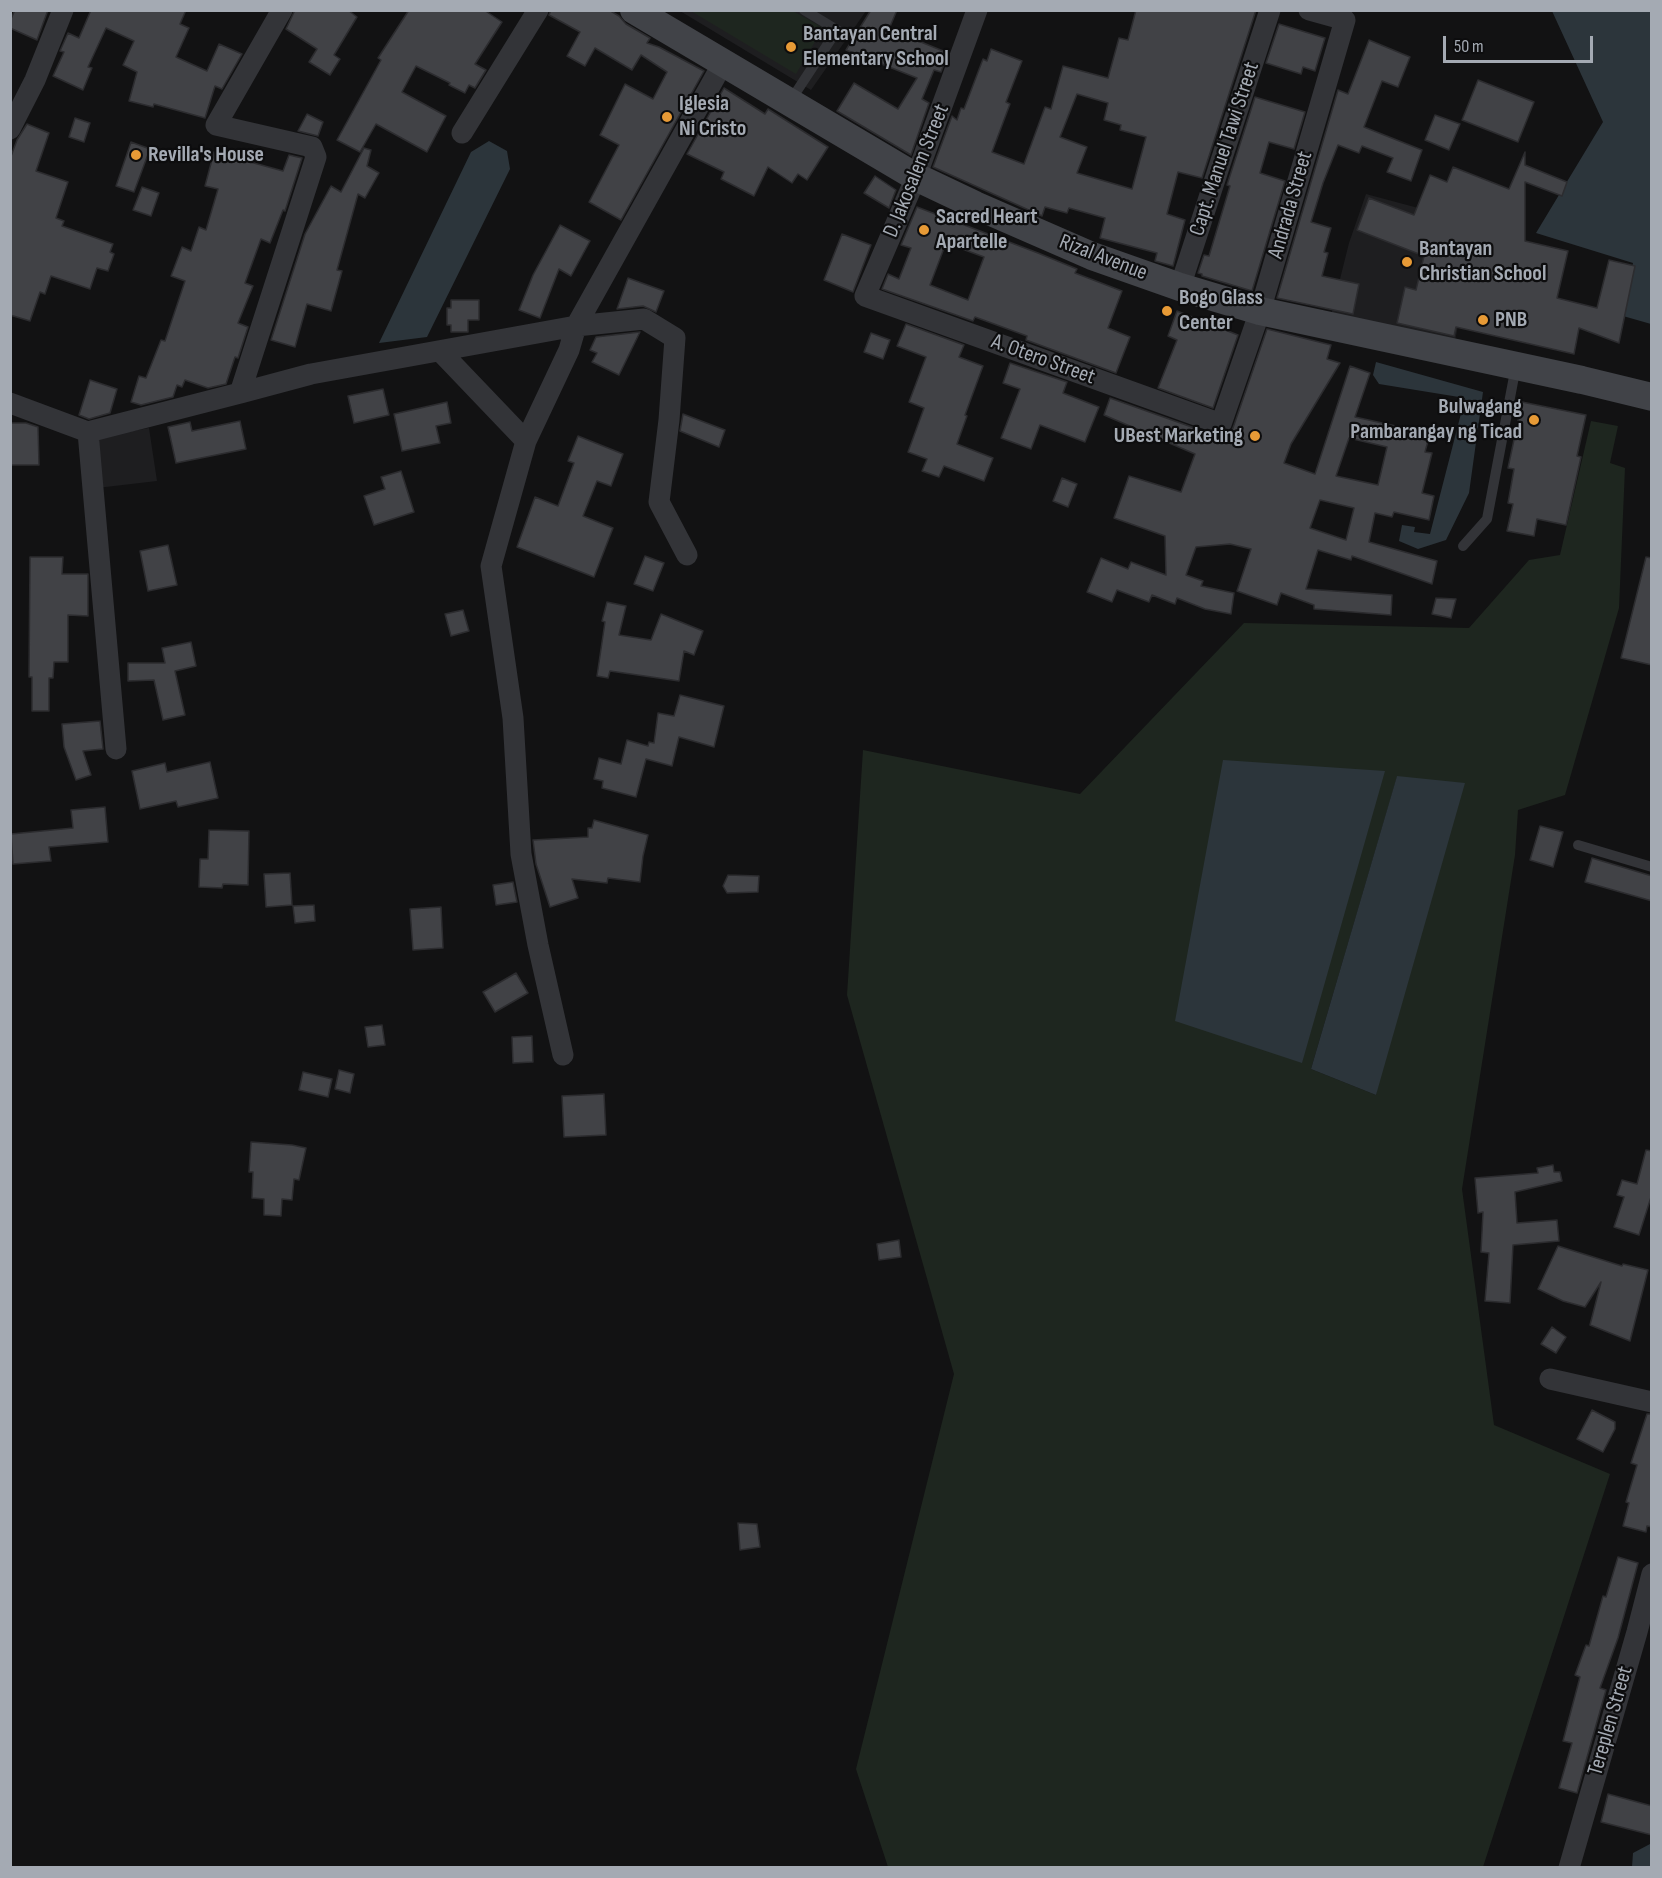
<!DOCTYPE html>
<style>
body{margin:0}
#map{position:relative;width:1662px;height:1878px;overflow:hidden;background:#121213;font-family:"Sofia Sans Condensed",sans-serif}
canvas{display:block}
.frame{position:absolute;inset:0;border:12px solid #a4aab3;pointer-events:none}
.scale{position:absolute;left:1443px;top:36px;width:150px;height:27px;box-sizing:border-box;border:3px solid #a4aab3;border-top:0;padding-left:8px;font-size:18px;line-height:21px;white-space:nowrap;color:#a4aab3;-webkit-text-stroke:4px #0d0d0e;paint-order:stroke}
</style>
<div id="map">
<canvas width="1662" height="1878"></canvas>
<div class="frame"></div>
<div class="scale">50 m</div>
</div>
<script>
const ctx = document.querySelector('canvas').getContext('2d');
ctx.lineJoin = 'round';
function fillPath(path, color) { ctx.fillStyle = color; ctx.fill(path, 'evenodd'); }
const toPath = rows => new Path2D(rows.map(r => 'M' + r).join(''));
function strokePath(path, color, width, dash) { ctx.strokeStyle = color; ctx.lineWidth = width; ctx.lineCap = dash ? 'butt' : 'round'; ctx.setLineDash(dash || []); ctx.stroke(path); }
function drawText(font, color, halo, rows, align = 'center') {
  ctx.font = font + ' "Sofia Sans Condensed",sans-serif'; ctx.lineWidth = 4.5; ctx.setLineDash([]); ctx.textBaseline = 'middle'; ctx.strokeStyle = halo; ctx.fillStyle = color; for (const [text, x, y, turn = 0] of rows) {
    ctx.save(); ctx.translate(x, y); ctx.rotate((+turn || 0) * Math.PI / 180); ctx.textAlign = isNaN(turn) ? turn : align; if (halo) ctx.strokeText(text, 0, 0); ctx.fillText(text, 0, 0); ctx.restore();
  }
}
const built = toPath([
 [680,11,866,11,811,90],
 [1366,194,1478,224,1455,341,1331,315,1349,243],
 [149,428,157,481,97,488,92,438]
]);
const green = toPath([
 [691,11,793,11,823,28,796,74],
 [1591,421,1618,426,1610,463,1625,468,1619,608,1565,795,1518,810,1515,855,1462,1189,1494,1425,1610,1474,1483,1867,888,1867,856,1769,954,1374,847,995,863,750,1080,794,1244,623,1469,628,1529,560,1560,555],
 [1397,777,1376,1095,1311,1069]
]);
const water = toPath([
 [1552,11,1651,11,1651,324,1623,316,1633,263,1536,233,1603,122],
 [489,141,507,151,510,169,427,337,379,343,471,152],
 [1376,362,1483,392,1469,493,1446,540,1418,549,1399,541,1402,525,1415,527,1414,532,1430,534,1465,398,1379,384,1373,375],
 [1223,760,1385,771,1302,1063,1175,1021],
 [1397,776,1465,783,1376,1095,1311,1069],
 [1650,1844,1651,1867,1632,1867,1633,1853]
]);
const building = toPath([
 [15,10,48,10,37,40,10,28,10,21,15,10],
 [91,10,186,10,180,24,189,28,176,57,207,71,219,44,242,54,222,89,215,86,205,118,154,104,153,107,129,101,137,72,123,65,134,41,106,28,88,67,92,68,83,90,53,76,64,52,60,51,68,33,79,38,91,10],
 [295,10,348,10,357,17,334,55,340,59,330,75,309,62,317,49,286,29,295,10],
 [409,10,484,10,502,22,475,64,486,70,475,88,469,85,465,93,449,85,450,83,416,66,402,92,446,116,427,152,376,124,360,152,337,140,381,60,378,58,409,10],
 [551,10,609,10,619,16,626,24,650,38,647,43,659,47,704,71,621,220,589,202,619,145,600,135,625,84,653,99,667,72,641,55,632,70,595,48,585,66,567,56,580,32,549,15,551,10],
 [871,10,897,10,889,29,948,53,941,72,934,70,922,99,929,103,911,155,837,111,854,83,898,109,917,78,846,50,871,10],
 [1136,10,1256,10,1202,178,1178,172,1167,214,1185,220,1173,266,1155,261,1157,253,1100,238,1105,218,1069,208,1067,213,1045,207,1042,216,933,167,952,116,957,120,961,108,964,109,983,59,987,61,991,49,1022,61,1006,102,1010,104,992,152,1024,164,1045,107,1051,109,1063,66,1108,78,1119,38,1128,40,1136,10],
 [1077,94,1108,103,1104,120,1121,125,1120,130,1146,137,1132,189,1077,173,1087,147,1060,137,1077,94],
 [1279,24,1325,38,1315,71,1303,67,1301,74,1266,63,1279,24],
 [1369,40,1410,57,1398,87,1382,81,1364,127,1422,150,1411,181,1387,172,1393,158,1362,146,1359,153,1338,145,1323,183,1311,222,1331,228,1324,252,1328,253,1322,276,1359,284,1353,314,1277,298,1338,90,1348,94,1369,40],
 [1478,80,1534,102,1518,142,1462,120,1478,80],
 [724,88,765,114,768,109,828,147,807,180,798,174,792,183,768,167,754,196,721,179,724,172,687,154,724,88],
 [1255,97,1305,112,1294,149,1269,142,1260,173,1285,181,1252,291,1202,276,1202,274,1198,273,1204,255,1209,256,1230,186,1227,185,1255,97],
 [307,114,323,122,318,136,298,131,307,114],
 [1435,115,1460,124,1449,150,1425,140,1435,115],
 [75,118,90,123,84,142,69,137,75,118],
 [27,124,49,133,36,171,68,182,56,218,64,221,62,226,113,244,110,252,114,254,108,271,97,268,90,289,51,276,45,294,40,292,30,321,10,315,10,159,17,140,27,124],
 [131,142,150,149,134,192,116,186,131,142],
 [364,148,371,150,367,166,379,173,365,198,358,194,337,270,342,271,331,311,307,304,295,347,271,340,305,234,331,186,341,192,364,148],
 [214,152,283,171,289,155,302,158,285,211,283,210,270,243,261,239,245,283,253,286,238,323,248,327,238,358,235,357,226,384,208,388,185,380,182,387,177,385,173,397,141,405,131,402,139,376,146,378,161,340,165,341,185,281,171,276,182,247,191,251,199,227,206,230,218,189,205,186,214,152],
 [1525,152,1525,165,1567,182,1562,196,1525,182,1525,241,1568,251,1557,298,1597,308,1609,260,1635,266,1619,343,1579,328,1574,354,1456,327,1454,336,1397,323,1405,287,1416,290,1424,256,1357,230,1369,198,1414,215,1430,175,1447,182,1453,167,1509,189,1525,152],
 [875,176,896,190,889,208,864,193,875,176],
 [142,187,159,193,151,216,133,210,142,187],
 [917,207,1038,253,1077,269,1075,273,1122,291,1108,328,1130,337,1116,373,1026,340,1027,336,975,317,973,321,882,289,888,274,899,279,911,248,901,245,917,207],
 [946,243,984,257,968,300,930,285,946,243],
 [560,225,590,241,571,276,559,269,540,318,519,310,533,275,560,225],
 [842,234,871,245,853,292,824,280,842,234],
 [628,278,664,291,656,312,643,306,617,309,628,278],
 [451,300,479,300,479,320,468,320,468,332,451,332,451,325,447,325,447,308,451,308,451,300],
 [1177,311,1238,335,1213,408,1158,388,1177,340,1168,336,1177,311],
 [906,324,964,345,959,357,983,366,965,415,967,416,957,444,993,458,984,481,944,466,939,477,922,471,927,459,908,452,924,408,909,402,926,357,897,346,906,324],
 [1267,329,1331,345,1327,359,1340,363,1291,444,1284,463,1315,474,1350,366,1370,373,1355,417,1423,432,1421,439,1428,441,1425,452,1432,453,1422,493,1434,496,1429,520,1394,512,1392,517,1375,513,1369,542,1437,561,1432,584,1352,556,1351,560,1318,550,1306,589,1392,595,1391,615,1314,609,1314,605,1281,593,1277,605,1237,591,1251,549,1230,544,1196,547,1186,575,1203,581,1201,586,1234,593,1231,614,1205,609,1177,598,1175,604,1152,595,1149,602,1117,590,1112,602,1087,592,1101,558,1128,569,1131,562,1166,575,1165,536,1114,518,1129,476,1181,492,1195,454,1104,415,1110,398,1217,436,1224,436,1230,433,1233,428,1267,329],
 [1349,438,1387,447,1378,485,1336,476,1349,438],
 [1320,500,1354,508,1346,540,1310,528,1320,500],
 [640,332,619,375,592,362,597,353,590,350,596,337,640,332],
 [871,333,890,340,883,359,864,352,871,333],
 [1010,363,1067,382,1063,393,1099,407,1085,442,1040,425,1031,449,1001,438,1020,389,1003,383,1010,363],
 [90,380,117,389,110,413,89,419,79,415,90,380],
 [383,389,389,415,354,423,348,396,383,389],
 [447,402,451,423,436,426,440,443,402,451,394,414,447,402],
 [1522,402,1586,415,1577,456,1581,457,1566,525,1537,519,1534,536,1507,531,1513,504,1508,503,1514,469,1508,468,1522,402],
 [683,414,725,430,719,447,680,431,683,414],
 [240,421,246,449,176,463,168,427,190,422,192,431,240,421],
 [11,423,26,423,38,427,39,465,11,465,11,423],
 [578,436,623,454,611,486,597,481,583,516,613,528,594,577,517,547,535,497,558,506,574,463,568,461,578,436],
 [401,471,414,512,374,525,364,496,385,489,381,477,401,471],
 [1062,478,1077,484,1068,507,1053,501,1062,478],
 [168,545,177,585,148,591,140,551,168,545],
 [645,556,664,563,653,591,634,584,645,556],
 [30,557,63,557,62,574,88,574,88,616,68,615,68,662,54,662,53,678,49,678,49,711,32,711,32,677,29,677,30,557],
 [1646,557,1652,558,1652,665,1621,658,1646,557],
 [1436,598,1456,599,1451,618,1432,614,1436,598],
 [607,602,626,606,619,635,651,640,661,614,703,631,694,655,684,651,679,681,610,671,608,678,597,676,605,622,602,621,607,602],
 [463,610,469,631,451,636,445,614,463,610],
 [191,642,196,666,175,671,185,715,163,720,154,680,128,681,128,663,165,663,162,648,191,642],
 [680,695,724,706,714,747,679,737,672,766,646,759,636,797,602,788,603,781,594,779,599,758,621,764,627,740,648,746,649,742,654,743,658,713,674,716,680,695],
 [100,721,103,749,83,751,91,775,76,780,64,747,62,724,100,721],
 [210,762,218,798,178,807,176,801,140,809,132,771,165,763,167,772,210,762],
 [105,807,108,842,49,847,51,861,13,864,11,834,73,828,71,810,105,807],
 [594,820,648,835,643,856,640,882,608,878,607,883,572,879,578,898,550,907,536,864,533,840,588,837,588,828,592,828,594,820],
 [1540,826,1563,832,1553,867,1530,860,1540,826],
 [209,830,249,831,248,885,223,884,222,888,199,887,200,859,208,859,209,830],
 [1592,858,1652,876,1652,901,1585,882,1592,858],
 [290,873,292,905,266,907,264,874,290,873],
 [728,875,759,876,758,892,727,893,723,886,728,875],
 [513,882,517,902,496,905,493,885,513,882],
 [314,905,315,921,295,923,293,906,314,905],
 [441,907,443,948,413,950,410,909,441,907],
 [516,973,528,993,495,1012,483,992,516,973],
 [382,1025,385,1045,368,1047,365,1027,382,1025],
 [532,1036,533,1062,513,1063,512,1037,532,1036],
 [339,1070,354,1074,350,1093,335,1089,339,1070],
 [303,1072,332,1079,328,1097,299,1090,303,1072],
 [604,1094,606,1135,564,1137,562,1096,604,1094],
 [251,1142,292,1145,306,1148,299,1180,294,1179,292,1200,282,1199,281,1216,264,1215,264,1199,252,1198,253,1172,249,1172,251,1142],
 [1646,1150,1652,1151,1652,1194,1639,1235,1614,1227,1624,1197,1617,1195,1622,1180,1637,1184,1646,1150],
 [1553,1165,1554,1172,1560,1172,1562,1181,1515,1192,1517,1223,1557,1220,1559,1241,1513,1245,1510,1303,1485,1301,1489,1253,1481,1252,1483,1212,1478,1213,1475,1178,1538,1173,1537,1168,1553,1165],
 [899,1240,901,1257,879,1260,877,1244,899,1240],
 [1558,1246,1622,1266,1623,1264,1648,1270,1630,1341,1590,1325,1601,1282,1585,1307,1563,1301,1538,1289,1558,1246],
 [1552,1327,1566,1337,1556,1353,1541,1344,1552,1327],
 [1592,1410,1615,1422,1615,1429,1603,1452,1577,1439,1592,1410],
 [1647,1414,1652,1414,1652,1527,1647,1526,1646,1532,1623,1526,1629,1503,1626,1502,1637,1465,1631,1463,1647,1414],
 [738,1523,757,1524,760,1547,740,1550,738,1523],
 [1618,1557,1638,1563,1618,1638,1600,1688,1606,1690,1577,1793,1559,1788,1572,1743,1563,1741,1580,1677,1575,1675,1586,1645,1589,1646,1603,1596,1606,1597,1618,1557],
 [1608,1794,1652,1806,1652,1835,1601,1822,1608,1794]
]);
const lane = toPath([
 [791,100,837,30,804,10],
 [1463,546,1487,519,1516,366],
 [1578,845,1652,867]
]);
const street = toPath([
 [282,10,216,125,312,147,316,157,240,393,311,374,576,326,569,350,526,441,491,566,513,718,521,854,538,945,563,1055],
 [977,10,916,177,865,296,1221,424,1260,311,1345,20,1309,10],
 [10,129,35,80,63,10],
 [462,133,538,10],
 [1180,287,1270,10],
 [576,326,644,319,675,338,669,420,659,502,687,555],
 [576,326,723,63],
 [440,351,526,441],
 [10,403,88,432,240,393],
 [88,432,116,749],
 [1550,1379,1652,1402],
 [1569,1868,1637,1632,1652,1574]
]);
const secondary = toPath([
 [634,10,916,177,975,205,1092,256,1180,287,1260,311,1582,380,1652,397]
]);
const markers = [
 [791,47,6,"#e79a36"],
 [667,117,6,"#e79a36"],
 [136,155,6,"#e79a36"],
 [924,230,6,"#e79a36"],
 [1407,262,6,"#e79a36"],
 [1167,311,6,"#e79a36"],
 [1483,320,6,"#e79a36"],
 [1534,420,6,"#e79a36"],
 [1255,436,6,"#e79a36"]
];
const poiNames = [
 ["Bantayan Central",803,34],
 ["Elementary School",803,59],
 ["Iglesia",679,104],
 ["Ni Cristo",679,129],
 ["Revilla's House",148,155],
 ["Sacred Heart",936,217],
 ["Apartelle",936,242],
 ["Bantayan",1419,249],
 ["Christian School",1419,274],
 ["Bogo Glass",1179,298],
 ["Center",1179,323],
 ["PNB",1495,320],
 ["Bulwagang",1522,407,"right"],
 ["Pambarangay ng Ticad",1522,432,"right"],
 ["UBest Marketing",1243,436,"right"]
];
const streetNames = [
 ["Capt. Manuel Tawi Street",1225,149,-72],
 ["D. Jakosalem Street",917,171,-68],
 ["Andrada Street",1291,205,-74],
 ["Rizal Avenue",1103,258,21],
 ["A. Otero Street",1043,360,20],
 ["Tereplen Street",1611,1721,-74]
];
fillPath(built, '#1e1e20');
fillPath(green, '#1e261f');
fillPath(water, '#2c353b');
fillPath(building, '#414246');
strokePath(building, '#2c2c2f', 1.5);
strokePath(lane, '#333438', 10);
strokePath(street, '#333438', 21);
strokePath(secondary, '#414348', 28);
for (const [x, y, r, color] of markers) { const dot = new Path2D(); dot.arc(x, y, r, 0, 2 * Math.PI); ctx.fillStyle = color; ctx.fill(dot); strokePath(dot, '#0d0d0e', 2); }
drawText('bold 22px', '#a4aab3', '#0d0d0e', poiNames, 'left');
drawText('22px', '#a4aab3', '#0d0d0e', streetNames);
</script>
